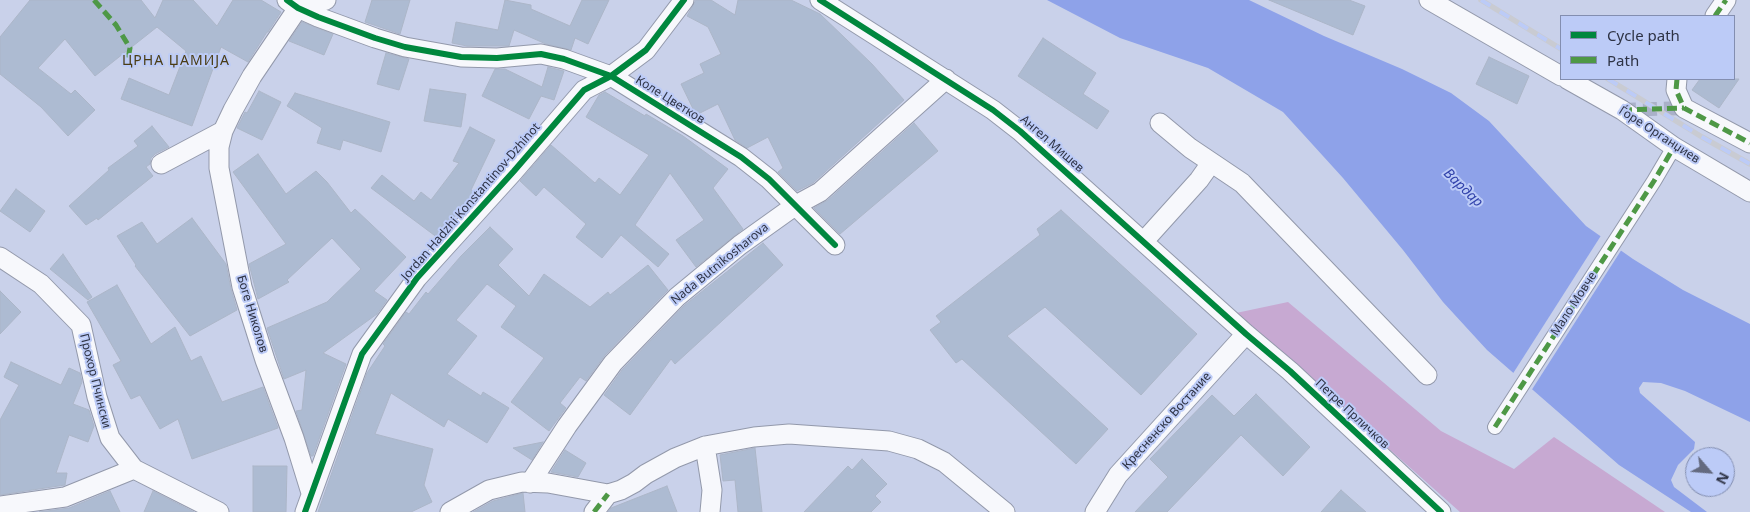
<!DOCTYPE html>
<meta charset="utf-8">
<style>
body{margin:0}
#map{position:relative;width:1750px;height:512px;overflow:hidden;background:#c9d1ea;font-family:"Noto Sans",sans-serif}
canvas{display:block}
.legend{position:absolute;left:1560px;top:15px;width:175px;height:65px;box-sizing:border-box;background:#bccbf7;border:1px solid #838eb0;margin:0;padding:6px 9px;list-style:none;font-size:15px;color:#2e3345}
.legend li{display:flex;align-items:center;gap:10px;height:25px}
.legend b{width:25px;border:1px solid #838eb0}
.north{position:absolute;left:1685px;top:447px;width:50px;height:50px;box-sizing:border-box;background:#bccbf7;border:1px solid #838eb0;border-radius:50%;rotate:117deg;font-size:14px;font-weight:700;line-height:20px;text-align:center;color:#2e3345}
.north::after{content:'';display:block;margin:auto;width:18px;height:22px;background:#646a7f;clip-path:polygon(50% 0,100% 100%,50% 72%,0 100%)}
</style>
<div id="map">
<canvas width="1750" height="512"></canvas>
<ul class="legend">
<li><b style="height:6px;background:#00873e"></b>Cycle path</li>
<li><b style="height:6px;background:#4e9846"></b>Path</li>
</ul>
<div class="north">N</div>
</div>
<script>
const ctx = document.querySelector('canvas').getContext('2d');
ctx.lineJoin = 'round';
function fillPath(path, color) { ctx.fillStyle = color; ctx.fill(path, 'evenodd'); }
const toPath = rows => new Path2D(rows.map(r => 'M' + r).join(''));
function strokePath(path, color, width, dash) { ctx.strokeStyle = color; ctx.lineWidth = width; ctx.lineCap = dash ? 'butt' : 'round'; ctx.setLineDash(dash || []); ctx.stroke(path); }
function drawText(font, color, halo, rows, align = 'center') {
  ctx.font = font + ' "Noto Sans",sans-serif'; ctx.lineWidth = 4; ctx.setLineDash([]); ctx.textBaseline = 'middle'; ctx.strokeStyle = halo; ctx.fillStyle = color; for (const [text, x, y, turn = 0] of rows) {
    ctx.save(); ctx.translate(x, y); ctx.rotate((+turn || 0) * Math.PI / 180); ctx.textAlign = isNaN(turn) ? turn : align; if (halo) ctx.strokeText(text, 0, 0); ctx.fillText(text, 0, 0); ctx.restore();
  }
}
const green = toPath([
 [1288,302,1441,431,1514,469,1554,437,1665,512,1460,512,1236,313]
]);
const water = toPath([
 [1047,0,1249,0,1324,36,1402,69,1451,93,1489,121,1586,226,1633,259,1683,290,1750,324,1750,422,1685,391,1661,383,1643,382,1639,388,1640,393,1695,442,1694,449,1678,465,1671,480,1674,487,1707,512,1691,512,1619,465,1487,350,1443,302,1403,250,1343,178,1283,112,1208,68,1120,38]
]);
const pier = toPath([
 [1602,234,1622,249,1531,391,1512,375]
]);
const building = toPath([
 [30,0,141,0,155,18,163,0,193,0,217,26,233,0,261,0,281,12,268,32,267,32,248,62,221,47,192,126,121,99,129,78,169,95,186,51,157,27,95,76,65,39,38,68,71,94,75,90,95,110,68,136,41,107,0,74,0,37,30,0],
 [372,0,410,0,400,34,365,22,372,0],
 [505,0,531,5,531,9,570,26,582,0,609,0,588,44,575,38,571,50,546,44,514,30,509,46,467,46,452,43,456,22,498,30,505,0],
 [696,0,711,0,735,15,738,0,791,0,820,14,872,64,904,100,813,183,797,191,778,172,783,168,768,137,747,148,735,140,718,104,696,115,681,84,704,73,700,64,721,54,708,27,687,16,696,0],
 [1269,0,1349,0,1365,6,1353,35,1269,0],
 [302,22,333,34,324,55,289,41,302,22],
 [1043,38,1096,73,1083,94,1109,111,1097,129,1018,76,1043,38],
 [386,53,409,59,399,90,377,84,386,53],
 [1489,57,1529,76,1517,104,1476,84,1489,57],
 [548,67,564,71,554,100,541,96,529,119,482,96,495,69,505,69,542,87,548,67],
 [1700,79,1739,79,1719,108,1692,90,1700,79],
 [430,89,466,94,461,127,424,121,430,89],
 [259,91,281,102,262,140,237,128,245,112,247,113,259,91],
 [605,92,645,116,646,114,683,136,728,169,713,188,743,229,696,267,676,240,704,220,670,173,635,225,669,254,658,267,621,235,602,258,576,237,586,224,544,187,536,196,520,181,551,145,595,183,599,178,620,195,649,155,586,117,599,95,605,92],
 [295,93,390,122,381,152,343,140,340,150,317,143,322,128,287,106,295,93],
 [914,123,938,151,840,234,814,208,828,200,914,123],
 [152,126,169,147,155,154,151,158,150,164,146,167,153,176,98,220,97,218,86,225,69,206,109,170,108,168,138,146,134,141,152,126],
 [470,127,495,140,471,190,474,192,438,238,371,188,382,175,414,201,421,192,431,200,459,163,453,161,470,127],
 [258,154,286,194,316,171,327,182,351,213,355,209,406,257,374,291,387,300,377,314,323,353,346,364,313,456,311,456,296,411,302,410,306,370,284,379,267,328,327,302,361,269,332,238,287,280,289,282,258,299,249,264,286,244,233,172,258,154],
 [16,189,45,211,30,232,0,211,16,189],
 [1061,210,1197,334,1141,395,1045,307,1007,336,1108,429,1076,464,962,359,956,363,930,330,941,322,936,316,1040,235,1037,229,1061,210],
 [192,218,226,264,231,289,237,310,190,336,135,266,136,265,117,236,142,222,157,244,192,218],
 [490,227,513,249,498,265,529,296,544,274,590,307,608,292,610,295,648,265,668,290,605,355,586,381,580,377,560,403,566,408,549,431,511,402,544,358,501,327,516,306,487,284,456,320,477,336,447,374,481,396,483,392,509,408,487,443,448,419,444,427,391,393,375,434,433,449,424,485,432,502,411,512,318,512,367,373,385,346,383,344,406,312,409,314,426,292,428,294,461,256,490,227],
 [763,243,783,265,675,364,671,359,630,415,604,395,622,370,685,305,763,243],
 [63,254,92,297,88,300,50,269,63,254],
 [117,285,151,344,175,327,191,361,201,356,222,402,263,387,278,428,192,459,178,419,160,429,140,395,131,399,113,365,121,361,87,302,117,285],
 [0,291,21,312,0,334,0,291],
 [11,362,61,385,69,368,80,373,82,382,73,404,89,410,94,426,88,442,69,435,56,473,67,473,65,485,0,495,0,420,19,385,4,377,11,362],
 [1256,394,1310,447,1283,476,1241,435,1167,512,1135,512,1168,477,1150,459,1212,395,1234,416,1256,394],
 [543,442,532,460,513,448,543,442],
 [755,448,762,512,738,512,735,480,723,481,720,455,755,448],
 [565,450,586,463,578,477,551,472,565,450],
 [862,459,887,484,875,496,881,502,871,512,804,512,848,466,852,470,862,459],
 [253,466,287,466,286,512,253,512,253,466],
 [667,486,677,512,608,512,611,508,667,486],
 [1341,490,1366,512,1321,512,1341,490],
 [110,491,120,512,39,512,69,508,110,491],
 [153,491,194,512,144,512,153,491],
 [523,493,525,512,473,512,493,501,523,493]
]);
const pedestrianTunnel = toPath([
 [1622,110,1684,108]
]);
const pedestrian = toPath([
 [1495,427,1654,181,1674,147]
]);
const minor = toPath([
 [287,0,298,8,318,17,375,38,405,47,461,57,497,58,541,54,564,59,611,76,741,157,769,179,835,245],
 [820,0,993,110,1020,131,1246,334,1290,371,1441,512],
 [1429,0,1561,76],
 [1715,16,1726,0],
 [1567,79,1622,110,1674,147,1750,192],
 [1677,79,1676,90,1684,108,1750,143],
 [1160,123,1190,148,1242,183,1427,375],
 [161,164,223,131],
 [1144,241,1199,180,1211,163],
 [0,257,41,284,81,325,97,397,110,438,134,469,219,512],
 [705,446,712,490,710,512],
 [530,483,567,426,613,363,677,297,740,245,796,205,820,192,946,79],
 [311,493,294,438,265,360,242,287,219,168,219,147,223,131,233,110,252,76,298,8,326,0],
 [0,506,65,497,134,469],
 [305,512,362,354,417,278,514,171,584,90,611,76,646,50,684,0],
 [450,512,489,490,522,482,548,483,608,494,621,490,634,483,646,474,675,458,705,446,754,437,789,434,889,441,918,449,944,462,1005,512],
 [594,512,608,494],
 [1095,512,1118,475,1246,334]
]);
const rail = toPath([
 [1481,0,1561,49],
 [1608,79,1702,137,1750,164]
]);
const quiet = toPath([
 [94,0,116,25,130,48,127,64],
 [1715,16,1726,0],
 [1677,79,1676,90,1684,108,1750,143],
 [1622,110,1684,108],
 [1495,427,1654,181,1674,147],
 [594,512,608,494]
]);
const cycleway = toPath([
 [287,0,298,8,318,17,375,38,405,47,461,57,497,58,541,54,564,59,611,76,741,157,769,179,835,245],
 [820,0,993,110,1020,131,1246,334,1290,371,1441,512],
 [305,512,362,354,417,278,514,171,584,90,611,76,646,50,684,0]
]);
const streetNames = [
 ["Коле Цветков",670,100,32],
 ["Ѓоре Органџиев",1659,135,33],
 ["Ангел Мишев",1052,144,41],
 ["Jordan Hadzhi Konstantinov-Dzhinot",471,202,-49],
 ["Nada Butnikosharova",720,264,-39],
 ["Мало Мовче",1574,304,-57],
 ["Боге Николов",252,314,73],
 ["Прохор Пчински",95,381,76],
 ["Петре Прличков",1352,414,43],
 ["Кресненско Востание",1167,421,-48]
];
const neighbourhoodNames = [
 ["ЦРНА ЏАМИЈА",176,61]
];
const waterNames = [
 ["Вардар",1463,188,44]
];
fillPath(green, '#c7a9d2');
fillPath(water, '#8ea2e9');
fillPath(pier, '#c9d1ea');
fillPath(building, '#adbbd2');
strokePath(building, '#acb6c8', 1);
strokePath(pedestrianTunnel, '#aab1c9', 14, [14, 7]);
strokePath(pedestrian, '#9399ab', 16);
strokePath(minor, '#9399ab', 21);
strokePath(pedestrian, '#f7f8fc', 14);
strokePath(minor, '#f7f8fc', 19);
strokePath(rail, '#c9cbd2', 5.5);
strokePath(rail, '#bccbf7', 4, [11]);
strokePath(quiet, '#4e9846', 5, [10, 5]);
strokePath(cycleway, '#00873e', 6);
drawText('12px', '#2e3345', '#bccbf7', streetNames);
ctx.letterSpacing = '1px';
drawText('14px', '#4a3c14', '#bccbf7', neighbourhoodNames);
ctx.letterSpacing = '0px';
drawText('italic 14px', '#3142ab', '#bccbf7', waterNames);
</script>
